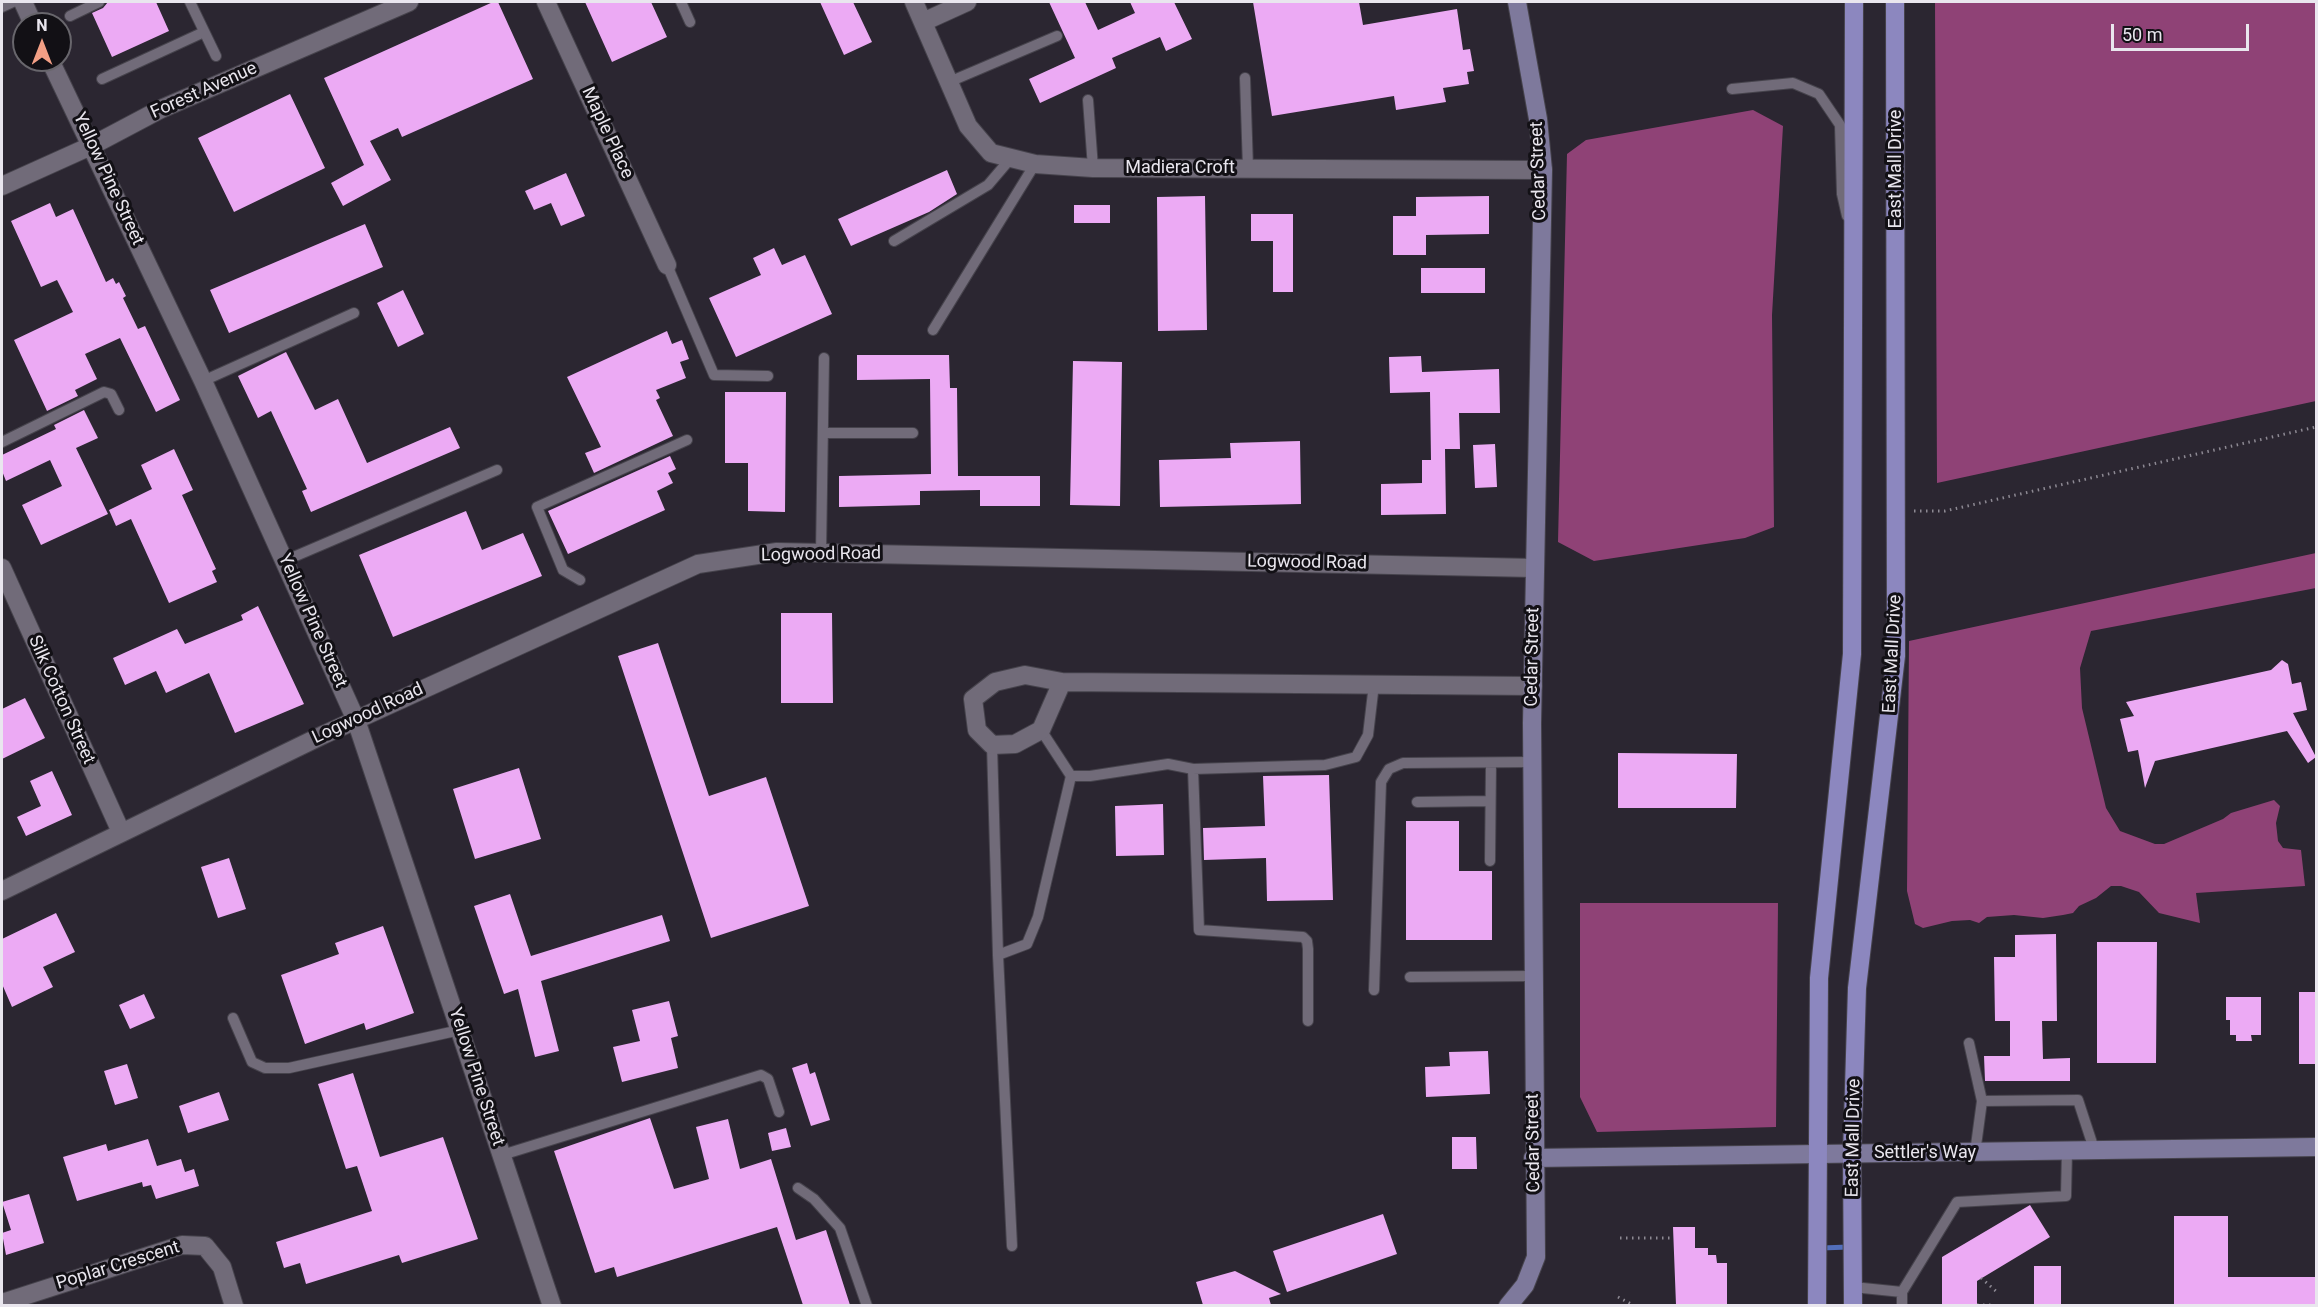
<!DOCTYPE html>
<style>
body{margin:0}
#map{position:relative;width:2318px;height:1307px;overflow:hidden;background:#2b2631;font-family:Roboto,sans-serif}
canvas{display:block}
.frame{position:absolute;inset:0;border:3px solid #e9e6ee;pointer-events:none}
.north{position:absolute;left:12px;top:12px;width:60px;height:60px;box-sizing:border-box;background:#121015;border:2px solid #68666c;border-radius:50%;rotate:0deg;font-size:16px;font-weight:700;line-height:24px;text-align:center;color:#e9e6ee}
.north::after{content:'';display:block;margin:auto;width:21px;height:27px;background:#f39f85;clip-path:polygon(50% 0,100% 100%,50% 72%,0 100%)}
.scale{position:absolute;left:2111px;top:24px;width:138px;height:27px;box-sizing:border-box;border:3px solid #e9e6ee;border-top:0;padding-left:8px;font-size:18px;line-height:21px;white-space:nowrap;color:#e9e6ee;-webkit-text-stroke:4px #121015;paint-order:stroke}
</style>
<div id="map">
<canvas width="2318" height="1307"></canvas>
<div class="frame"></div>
<div class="north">N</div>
<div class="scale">50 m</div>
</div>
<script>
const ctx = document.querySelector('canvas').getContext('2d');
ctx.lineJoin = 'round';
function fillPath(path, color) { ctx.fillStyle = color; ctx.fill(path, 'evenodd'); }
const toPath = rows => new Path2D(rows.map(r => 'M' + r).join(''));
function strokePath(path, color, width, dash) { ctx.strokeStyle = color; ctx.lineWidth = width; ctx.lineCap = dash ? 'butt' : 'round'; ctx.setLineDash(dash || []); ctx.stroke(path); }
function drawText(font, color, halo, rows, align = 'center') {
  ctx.font = font + ' Roboto,sans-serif'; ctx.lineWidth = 6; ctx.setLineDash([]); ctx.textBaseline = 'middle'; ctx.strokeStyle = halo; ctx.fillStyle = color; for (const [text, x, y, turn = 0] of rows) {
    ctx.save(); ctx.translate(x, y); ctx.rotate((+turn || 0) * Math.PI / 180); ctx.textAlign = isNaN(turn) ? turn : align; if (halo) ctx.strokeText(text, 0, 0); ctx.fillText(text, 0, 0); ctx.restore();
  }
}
const forest = toPath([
 [1935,2,2316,2,2316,401,1937,483],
 [1753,110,1783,126,1772,315,1774,527,1745,538,1594,561,1558,542,1567,154,1586,140],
 [2316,553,2316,588,2091,631,2080,668,2082,708,2106,808,2120,831,2155,844,2164,844,2223,819,2231,813,2274,800,2280,806,2276,823,2278,841,2283,848,2301,850,2305,886,2196,893,2200,923,2159,913,2139,892,2121,886,2111,886,2096,898,2079,906,2073,913,2063,915,2043,918,2014,915,1987,917,1979,923,1970,920,1952,921,1923,928,1915,924,1907,891,1909,641],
 [1580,903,1778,903,1776,1127,1597,1132,1580,1097]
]);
const stream = toPath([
 [1822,1248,1848,1247]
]);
const building = toPath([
 [108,2,156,2,169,31,112,57,92,13,103,8],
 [493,2,498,2,533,79,402,137,398,128,370,141,391,180,343,206,331,183,364,165,324,78],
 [585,2,651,2,667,37,612,62],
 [820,2,853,2,872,42,844,55],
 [1049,2,1085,2,1098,30,1135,13,1130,2,1174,2,1192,39,1166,51,1160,37,1112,58,1116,68,1040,103,1029,79,1075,58],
 [1253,2,1359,2,1363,25,1457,9,1463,50,1470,49,1474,71,1467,72,1469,84,1443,88,1446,102,1396,110,1394,96,1272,116],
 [290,94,325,168,234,212,198,138],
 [947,170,957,194,929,212,851,246,838,219],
 [566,173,585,216,561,226,551,203,534,210,525,191],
 [1205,196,1207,330,1158,331,1157,197],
 [1489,196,1489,234,1426,235,1426,255,1393,255,1393,216,1416,216,1416,197],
 [50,203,56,217,73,209,106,282,113,278,116,284,119,282,126,296,123,298,138,329,145,326,180,400,156,412,120,338,85,354,97,379,75,390,78,396,47,411,14,340,73,312,57,280,41,287,11,221],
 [1074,205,1110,205,1110,223,1074,223],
 [1251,214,1293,214,1293,292,1273,292,1273,241,1251,241],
 [365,224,383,267,229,333,210,290],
 [774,248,782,265,805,255,832,314,736,357,709,298,761,275,753,258],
 [1421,268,1485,268,1485,293,1421,293],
 [403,290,424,334,398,347,377,303],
 [667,331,672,344,682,340,689,359,680,362,686,378,656,390,660,398,656,400,673,436,594,473,585,453,601,447,567,377],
 [286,352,315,410,338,399,367,463,450,427,460,448,311,512,302,491,307,489,271,411,258,418,238,376],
 [857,355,949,355,950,388,957,388,958,476,1040,476,1040,506,980,506,980,490,920,491,920,505,839,507,839,476,931,474,930,379,857,380],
 [1421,356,1422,372,1499,369,1500,413,1459,413,1460,449,1445,449,1446,514,1381,515,1381,484,1422,483,1422,460,1431,460,1430,392,1390,393,1389,357],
 [1073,361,1122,362,1120,506,1070,505],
 [725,392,786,392,785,512,748,511,748,463,725,463],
 [84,410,98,438,76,448,108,514,41,545,22,505,62,486,50,460,6,481,2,471,2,455,56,429,54,425],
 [1300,441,1301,504,1160,507,1159,460,1231,458,1230,443],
 [1495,444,1497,487,1475,488,1473,445],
 [174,449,193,490,182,495,216,569,212,571,217,582,169,603,131,519,116,526,109,510,152,489,141,465],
 [670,456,676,469,668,473,673,483,657,491,665,510,568,554,548,511],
 [466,511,482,550,523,533,542,576,393,637,359,555],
 [258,606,304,704,235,733,209,673,166,693,156,671,125,685,113,658,177,629,185,644,243,620,241,615],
 [781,613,832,613,833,703,781,703],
 [658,643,709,796,766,777,809,906,711,938,618,656],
 [2282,660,2288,664,2292,684,2301,682,2307,710,2293,713,2316,757,2308,763,2287,731,2155,761,2145,788,2138,750,2128,752,2120,719,2134,716,2126,702,2271,670],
 [25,698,45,738,2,759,2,709],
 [1618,753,1737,754,1736,808,1618,808],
 [519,768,541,839,475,859,453,789],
 [52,771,72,815,26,836,17,817,41,806,30,781],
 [1329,775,1333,900,1267,901,1266,858,1204,860,1203,828,1265,826,1263,776],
 [1163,804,1164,855,1116,856,1115,806],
 [1406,821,1459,821,1459,871,1492,871,1492,940,1406,940],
 [229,858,246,909,218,918,201,867],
 [510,894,531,956,662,915,670,941,541,981,559,1051,535,1057,518,989,504,994,474,906],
 [56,913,75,952,43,967,53,987,12,1007,2,984,2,939],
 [383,926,414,1013,366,1030,364,1023,305,1044,281,975,339,954,335,943],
 [2056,934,2057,1021,2042,1021,2043,1059,2070,1058,2070,1081,1985,1081,1984,1056,2010,1056,2010,1021,1995,1021,1994,957,2015,957,2015,935],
 [2097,942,2157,942,2156,1063,2097,1063],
 [2299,992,2316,992,2316,1064,2299,1064],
 [144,994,155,1018,130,1029,119,1005],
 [2226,997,2261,997,2261,1035,2251,1035,2252,1041,2236,1041,2236,1035,2230,1035,2230,1020,2226,1020],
 [669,1001,678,1036,671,1038,678,1068,622,1082,613,1047,640,1041,632,1010],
 [1488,1051,1490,1094,1426,1097,1425,1067,1450,1066,1449,1052],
 [807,1063,810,1074,815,1072,830,1120,811,1126,792,1068],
 [127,1064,138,1098,115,1105,104,1071],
 [353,1073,380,1157,443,1137,478,1239,402,1263,399,1255,306,1284,300,1263,284,1268,276,1242,372,1211,357,1166,346,1169,318,1084],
 [219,1092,229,1120,188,1133,179,1106],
 [650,1118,674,1189,709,1179,696,1127,728,1119,740,1169,771,1159,796,1240,826,1230,850,1305,803,1305,777,1227,617,1277,614,1267,595,1273,554,1151],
 [786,1128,791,1147,772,1151,768,1133],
 [1452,1137,1476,1137,1477,1169,1452,1169],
 [148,1139,157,1166,181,1159,185,1172,194,1169,199,1186,156,1199,151,1185,143,1187,142,1182,77,1201,63,1157,106,1144,108,1151],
 [29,1194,44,1243,6,1255,2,1233,11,1230,2,1202],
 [2030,1205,2050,1237,1977,1281,1977,1305,1942,1305,1942,1257],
 [1383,1214,1397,1254,1287,1292,1273,1251],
 [2174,1216,2228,1216,2228,1277,2316,1277,2316,1305,2174,1305],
 [1673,1227,1695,1227,1695,1248,1708,1248,1708,1255,1716,1255,1717,1263,1727,1263,1727,1305,1676,1305],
 [2034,1266,2061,1266,2061,1305,2034,1305],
 [1235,1271,1281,1294,1269,1298,1271,1305,1203,1305,1196,1282]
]);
const path = toPath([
 [1914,511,1945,511,2316,427],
 [1620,1238,1673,1238],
 [1981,1278,1998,1293],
 [1618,1297,1635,1306],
 [1977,1305,1994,1305]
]);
const lane = toPath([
 [190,2,216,56],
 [681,2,690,22],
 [2,7,13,2],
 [70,16,99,2],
 [1245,78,1248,168],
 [102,79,204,32],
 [949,82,1057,36],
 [1732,89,1793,83,1819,94,1840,125,1842,194,1847,216],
 [1088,100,1093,168],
 [894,241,988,185,1011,158],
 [667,265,714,375,768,376],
 [933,330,1035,164],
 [203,381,354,313],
 [823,433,913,433],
 [2,442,104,392,111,394,119,410],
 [821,553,824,358],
 [284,561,497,470],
 [580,580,563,570,537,507,687,440],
 [1041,730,1071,776,1090,776,1168,764,1193,769,1325,765,1356,757,1368,735,1374,684],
 [992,745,998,955,1012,1246],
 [1193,769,1199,930,1303,937,1307,941,1308,949,1308,1021],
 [1417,802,1490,801],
 [1490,861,1491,763],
 [998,955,1027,944,1038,917,1071,776],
 [1410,977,1532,976],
 [1374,990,1381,782,1389,769,1403,763,1532,762],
 [233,1018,252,1062,265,1068,289,1068,460,1030],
 [1969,1043,1982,1101],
 [1975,1153,1982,1101,2078,1100,2094,1149],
 [502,1155,761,1075,768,1079,779,1112],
 [798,1188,814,1199,840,1228,867,1306],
 [1853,1287,1902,1292],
 [1902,1306,1902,1292,1957,1202,2066,1196,2067,1150]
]);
const street = toPath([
 [23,2,33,24],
 [546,2,667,265],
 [914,2,968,126,991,153,1035,164,1093,168,1543,170],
 [923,22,967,2],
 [50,60,203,381,356,720,552,1306],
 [2,186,93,145,161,109,409,2],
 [2,568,121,832],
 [1062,682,1041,730,1015,744,992,745,977,730,973,699,995,682,1025,675,1062,682,1533,686],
 [2,891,323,735,698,564,777,552,1534,568],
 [2,1303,182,1245,205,1246,222,1267,234,1306]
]);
const secondary = toPath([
 [1533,1158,2316,1147],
 [1508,1306,1525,1285,1536,1257,1532,723,1543,170,1538,119,1517,2]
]);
const primary = toPath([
 [1817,1306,1819,978,1852,654,1854,2],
 [1853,1306,1852,1154,1857,988,1896,656,1895,2]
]);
const streetNames = [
 ["Forest Avenue",204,91,-24],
 ["Maple Place",607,133,65],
 ["Madiera Croft",1180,168],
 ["East Mall Drive",1896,169,-90],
 ["Cedar Street",1539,171,-92],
 ["Yellow Pine Street",108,179,65],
 ["Logwood Road",821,555,-1],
 ["Logwood Road",1307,563,1],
 ["Yellow Pine Street",312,621,66],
 ["East Mall Drive",1893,654,-87],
 ["Cedar Street",1533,657,-89],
 ["Silk Cotton Street",61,700,66],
 ["Logwood Road",368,714,-25],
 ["Yellow Pine Street",476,1077,72],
 ["East Mall Drive",1854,1138,-89],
 ["Cedar Street",1534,1143,-91],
 ["Settler's Way",1925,1153],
 ["Poplar Crescent",118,1266,-17]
];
fillPath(forest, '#8f4276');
strokePath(stream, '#526ebb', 5);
fillPath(building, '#ecaaf4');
strokePath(lane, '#46434c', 12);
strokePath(street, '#46434c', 20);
strokePath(secondary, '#46434c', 20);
strokePath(primary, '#46434c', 20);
strokePath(path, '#8d8993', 3, [1.5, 4.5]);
strokePath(lane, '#716b79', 10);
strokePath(street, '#716b79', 18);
strokePath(secondary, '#7e799c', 18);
strokePath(primary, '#8c87bf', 18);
drawText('18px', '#e9e6ee', '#121015', streetNames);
</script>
